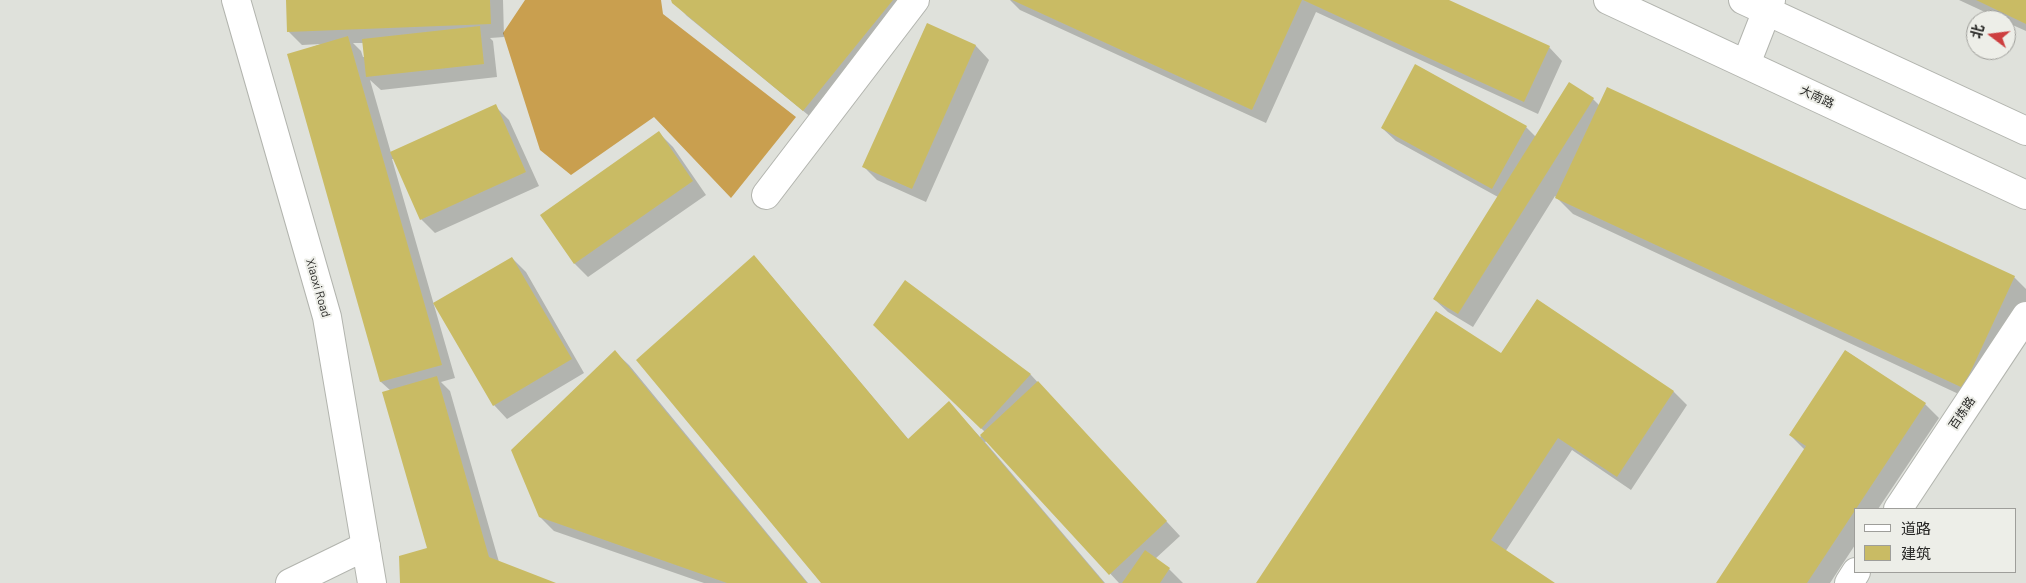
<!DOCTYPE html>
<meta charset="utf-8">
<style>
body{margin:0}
#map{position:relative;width:2026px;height:583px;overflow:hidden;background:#dfe1db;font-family:Barlow,"Noto Sans SC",sans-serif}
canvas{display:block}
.legend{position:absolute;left:1854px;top:508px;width:162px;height:65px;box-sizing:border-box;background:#edeee8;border:1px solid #9e9e9a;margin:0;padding:6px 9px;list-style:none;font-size:15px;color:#272725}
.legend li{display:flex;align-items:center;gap:10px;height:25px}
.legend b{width:25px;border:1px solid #9e9e9a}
.north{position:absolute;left:1966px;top:10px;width:50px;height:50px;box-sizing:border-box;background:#edeee8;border:1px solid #9e9e9a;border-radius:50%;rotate:285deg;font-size:14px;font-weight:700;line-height:20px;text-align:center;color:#272725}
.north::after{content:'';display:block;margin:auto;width:18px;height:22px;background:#cd3e3f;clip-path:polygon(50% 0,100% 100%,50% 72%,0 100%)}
</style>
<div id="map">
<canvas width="2026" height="583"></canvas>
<ul class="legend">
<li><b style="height:6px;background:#fff"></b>道路</li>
<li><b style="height:14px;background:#c9bb64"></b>建筑</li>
</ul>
<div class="north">北</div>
</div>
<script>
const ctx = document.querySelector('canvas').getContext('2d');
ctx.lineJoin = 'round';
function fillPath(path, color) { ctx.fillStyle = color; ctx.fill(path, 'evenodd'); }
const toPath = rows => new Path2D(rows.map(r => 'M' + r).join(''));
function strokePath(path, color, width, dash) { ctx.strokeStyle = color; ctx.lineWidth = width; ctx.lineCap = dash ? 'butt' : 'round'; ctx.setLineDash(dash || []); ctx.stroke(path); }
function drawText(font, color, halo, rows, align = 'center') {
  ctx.font = font + ' Barlow,"Noto Sans SC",sans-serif'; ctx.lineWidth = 4; ctx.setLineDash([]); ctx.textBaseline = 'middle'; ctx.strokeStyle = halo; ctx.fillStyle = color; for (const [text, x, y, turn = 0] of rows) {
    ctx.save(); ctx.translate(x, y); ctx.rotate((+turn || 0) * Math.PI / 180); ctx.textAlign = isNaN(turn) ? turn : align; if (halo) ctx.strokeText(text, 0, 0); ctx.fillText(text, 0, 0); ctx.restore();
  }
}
const forest = toPath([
 [525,0,661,0,663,14,796,117,731,198,654,117,571,175,540,150,503,33]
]);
const shadow = toPath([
 [287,0,503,0,504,37,490,38,493,41,497,77,381,90,370,80,391,153,495,106,509,120,539,186,435,233,421,219,394,159,392,159,455,378,441,382,450,391,499,562,553,583,402,583,429,549,391,391,381,382,289,55,321,44,302,45,288,31],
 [353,43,363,43,365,57,363,57,361,51],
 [672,0,918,0,818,123,687,16],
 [1010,0,1446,0,1549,47,1562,61,1538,114,1316,12,1266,123,1020,10],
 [1959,0,2026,0,2026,31,2006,22,2006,20,2002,20],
 [927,24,976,46,989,60,926,202,877,180,864,167],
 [1570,84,1593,99,1599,105,2014,277,2026,289,2026,303,1980,404,1573,214,1555,196,1473,327,1448,312,1434,299,1498,197,1396,141,1382,128,1526,127,1536,137],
 [659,133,673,147,706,195,588,277,575,264,542,215],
 [754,257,767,271,909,440,949,403,980,437,985,432,889,338,905,282,1031,375,1180,536,1155,559,1169,569,1183,583,1119,583,987,441,985,442,1105,583,822,583],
 [512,258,526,272,584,373,507,419,494,405],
 [1537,301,1674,392,1687,405,1631,490,1572,450,1505,552,1553,583,1258,583,1501,355],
 [1846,351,1925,404,1939,418,1878,509,1855,509,1855,545,1830,583,1717,583,1805,450,1790,435],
 [615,352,629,365,808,583,704,583,554,531,540,517]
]);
const building = toPath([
 [286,0,490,0,491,24,287,32],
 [671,0,893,0,803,111,672,3],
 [1012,0,1302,0,1252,110],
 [1303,0,1449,0,1550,46,1524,102],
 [1976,0,2026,0,2026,24],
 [927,23,976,45,912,189,862,167],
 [480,26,484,64,366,77,362,39],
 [348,36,442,365,380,382,287,54],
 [1415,64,1527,126,1492,189,1381,128],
 [1569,82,1594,98,1458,314,1433,299],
 [1607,87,2015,276,1963,388,1555,198],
 [496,104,526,172,420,220,390,152],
 [659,131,693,181,574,264,540,215],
 [754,255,908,439,949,401,1104,583,821,583,636,360],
 [512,257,572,359,493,406,433,303],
 [905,280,1031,374,981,429,873,325],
 [1537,299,1674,391,1617,477,1558,438,1491,540,1555,583,1256,583,1436,311,1501,353],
 [615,350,807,583,727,583,539,517,511,450],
 [1845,350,1926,403,1807,583,1716,583,1806,446,1789,435],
 [437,376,489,557,556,583,400,583,399,556,427,548,382,392],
 [1038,381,1167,521,1109,575,980,435],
 [1145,550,1170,568,1160,583,1122,583]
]);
const minor = toPath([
 [236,0,327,317,372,583],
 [1608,0,2026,195],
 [1743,0,2026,131],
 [1746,64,1771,0],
 [766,195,915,0],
 [1898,509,2026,316],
 [290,583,366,546],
 [1849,583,1856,572]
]);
const streetNames = [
 ["大南路",1817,97,25],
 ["Xiaoxi Road",318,288,74],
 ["百炼路",1962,413,-56]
];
fillPath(forest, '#c99f4f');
fillPath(shadow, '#0003');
fillPath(building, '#c9bb64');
strokePath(minor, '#b2b4ae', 30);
strokePath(minor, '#fff', 28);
drawText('12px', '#272725', '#edeee8', streetNames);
</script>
